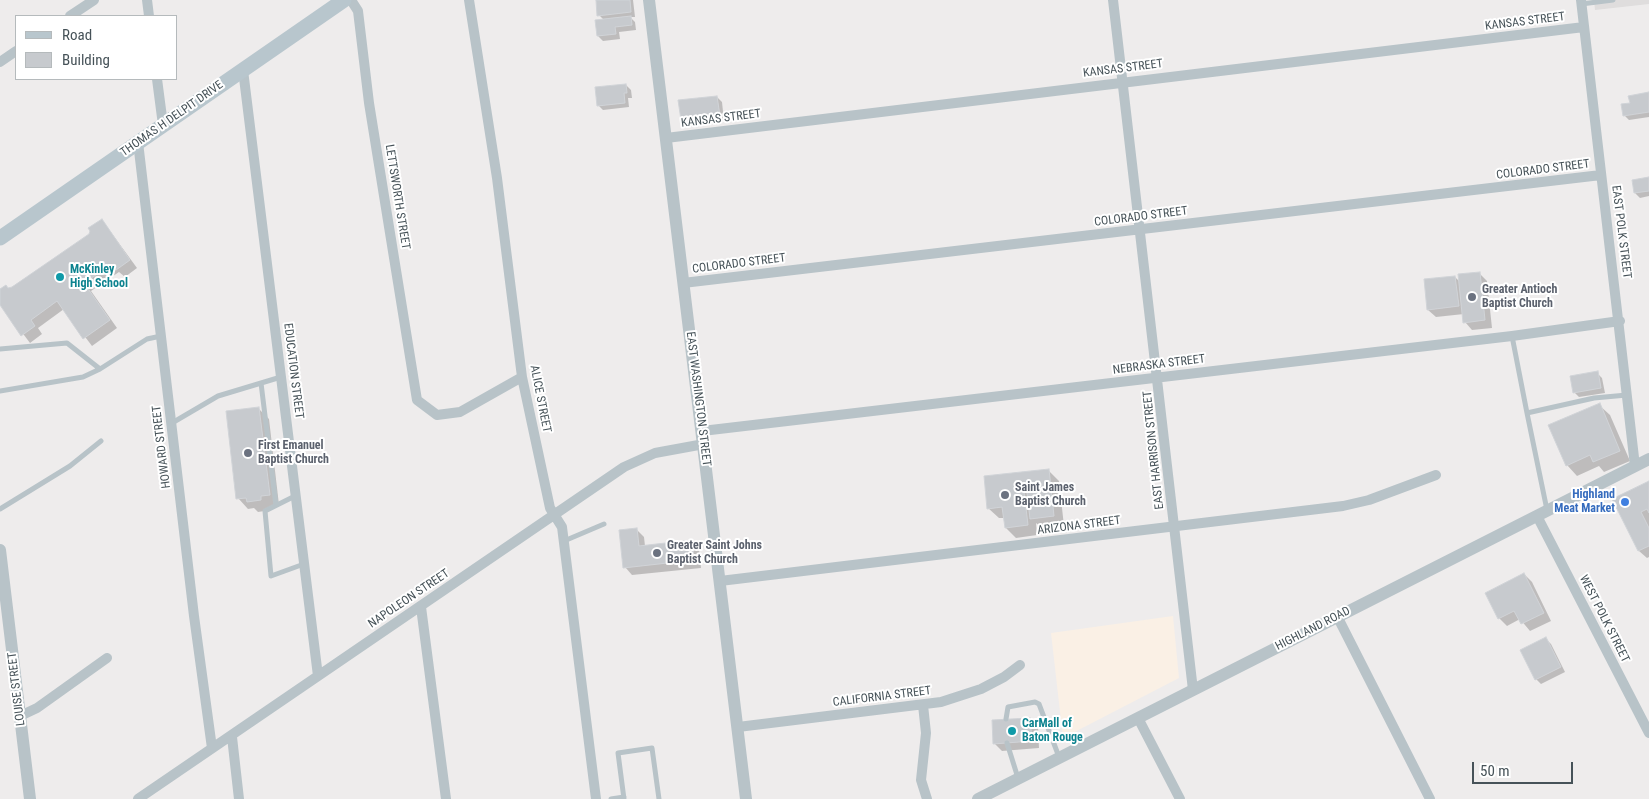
<!DOCTYPE html>
<style>
body{margin:0}
#map{position:relative;width:1649px;height:799px;overflow:hidden;background:#eeecec;font-family:"Roboto Condensed",sans-serif}
canvas{display:block}
.legend{position:absolute;left:15px;top:15px;width:162px;height:65px;box-sizing:border-box;background:#fff;border:1px solid #b5babc;margin:0;padding:6px 9px;list-style:none;font-size:15px;color:#465258}
.legend li{display:flex;align-items:center;gap:10px;height:25px}
.legend b{width:25px;border:1px solid #b5babc}
.scale{position:absolute;left:1472px;top:762px;width:101px;height:22px;box-sizing:border-box;border:2px solid #465258;border-top:0;padding-left:6px;font-size:15px;line-height:18px;white-space:nowrap;color:#465258;-webkit-text-stroke:4px #fff;paint-order:stroke}
</style>
<div id="map">
<canvas width="1649" height="799"></canvas>
<ul class="legend">
<li><b style="height:6px;background:#b8c6cd"></b>Road</li>
<li><b style="height:14px;background:#c7cace"></b>Building</li>
</ul>
<div class="scale">50 m</div>
</div>
<script>
const ctx = document.querySelector('canvas').getContext('2d');
ctx.lineJoin = 'round';
function fillPath(path, color) { ctx.fillStyle = color; ctx.fill(path, 'evenodd'); }
const toPath = rows => new Path2D(rows.map(r => 'M' + r).join(''));
function strokePath(path, color, width, dash) { ctx.strokeStyle = color; ctx.lineWidth = width; ctx.lineCap = dash ? 'butt' : 'round'; ctx.setLineDash(dash || []); ctx.stroke(path); }
function drawText(font, color, halo, rows, align = 'center') {
  ctx.font = font + ' "Roboto Condensed",sans-serif'; ctx.lineWidth = 4; ctx.setLineDash([]); ctx.textBaseline = 'middle'; ctx.strokeStyle = halo; ctx.fillStyle = color; for (const [text, x, y, turn = 0] of rows) {
    ctx.save(); ctx.translate(x, y); ctx.rotate((+turn || 0) * Math.PI / 180); ctx.textAlign = isNaN(turn) ? turn : align; if (halo) ctx.strokeText(text, 0, 0); ctx.fillText(text, 0, 0); ctx.restore();
  }
}
const commercial = toPath([
 [1173,616,1179,678,1063,738,1051,633]
]);
const education = toPath([
 [1594,0,1649,0,1649,4,1595,10]
]);
const shadow = toPath([
 [597,0,633,0,635,17,630,17,635,22,636,30,619,32,620,39,603,41,598,36,604,20,599,15],
 [626,85,631,90,632,98,628,98,629,107,603,110,598,105],
 [1649,94,1649,117,1629,120,1624,115,1631,104],
 [717,97,722,102,724,121,687,125,682,120],
 [1649,179,1649,196,1640,198,1635,193],
 [102,220,137,268,125,277,119,272,91,291,117,328,92,346,64,309,38,328,42,334,30,343,0,303,0,290,9,289,89,235],
 [1479,273,1487,281,1492,328,1472,330,1465,322,1464,314,1436,317,1428,310,1455,277,1460,282],
 [1597,373,1602,378,1605,393,1579,397,1574,392],
 [1599,405,1610,415,1630,461,1604,472,1599,466,1577,476,1567,465],
 [259,409,269,419,279,505,271,510,258,512,254,508,248,509,238,498],
 [1048,470,1059,481,1064,526,1042,528,1036,523,1037,535,1016,538,1006,528,1005,518,999,518,988,508,985,477],
 [1649,482,1649,557,1647,558,1639,551,1614,499],
 [636,529,644,537,645,546,691,541,699,549,701,568,632,575,625,567],
 [1524,574,1532,582,1551,621,1530,631,1520,619,1507,626,1499,618],
 [1546,639,1551,644,1565,672,1541,684,1536,679],
 [1030,719,1038,727,1039,748,1002,751,994,743]
]);
const building = toPath([
 [596,0,630,0,631,12,597,16,596,0],
 [631,16,632,25,615,27,616,34,597,36,595,20,631,16],
 [626,84,627,93,624,93,625,103,597,106,595,87,626,84],
 [1649,92,1649,112,1623,116,1621,104,1630,103,1628,96,1649,92],
 [717,96,720,116,681,120,678,100,717,96],
 [1649,177,1649,191,1634,193,1632,180,1649,177],
 [102,219,130,260,116,270,112,264,84,283,110,320,83,339,57,301,31,320,35,326,21,336,0,305,0,289,6,285,8,288,12,287,89,234,90,231,88,228,102,219],
 [1480,272,1485,320,1463,323,1458,274,1480,272],
 [1455,276,1459,306,1427,310,1424,279,1455,276],
 [1598,371,1601,388,1573,393,1570,376,1598,371],
 [1600,403,1620,451,1593,462,1590,455,1566,466,1548,425,1600,403],
 [259,407,270,495,261,496,261,500,247,502,246,498,236,499,226,411,259,407],
 [1049,469,1054,516,1030,519,1026,483,1023,483,1028,525,1005,528,1002,507,987,509,984,476,1049,469],
 [1649,481,1649,513,1647,509,1641,512,1649,528,1649,546,1638,551,1612,499,1649,481],
 [637,528,639,546,692,540,694,560,623,568,619,530,637,528],
 [1524,573,1544,613,1521,624,1514,611,1498,619,1485,593,1524,573],
 [1546,637,1561,667,1535,680,1520,650,1546,637],
 [1030,718,1032,741,993,744,992,720,1030,718]
]);
const service = toPath([
 [1581,4,1613,0],
 [1512,336,1527,413],
 [0,349,67,343,100,369],
 [261,383,276,505],
 [0,391,83,377,100,369,147,339,161,336],
 [172,423,218,396,281,377],
 [295,496,265,511,271,576,304,564],
 [0,509,70,466,101,441],
 [1547,510,1527,413,1594,398,1627,395],
 [564,541,604,524],
 [1006,719,1008,707,1035,702,1039,704,1059,757],
 [1007,743,1018,778],
 [611,799,624,797],
 [624,799,618,753,652,748,659,799]
]);
const minor = toPath([
 [147,0,149,16],
 [351,0,358,11,369,103,417,400,437,415,460,412,522,377],
 [469,0,497,178,522,377,550,508,562,527,596,799],
 [1113,0,1193,690],
 [1581,0,1635,466],
 [70,16,94,0],
 [0,62,16,51],
 [243,70,318,676],
 [157,79,163,125],
 [666,138,1584,27],
 [138,142,194,616,212,748],
 [683,283,1601,175],
 [702,431,1512,336,1620,321],
 [1537,516,1649,733],
 [720,581,1343,506,1369,500,1436,475],
 [421,607,446,799],
 [1337,616,1430,799],
 [923,705,926,733,921,780,927,799],
 [20,716,37,708,107,658],
 [1138,718,1180,799],
 [738,727,941,702,981,689,1004,677,1020,665],
 [232,737,239,799],
 [138,799,624,467,655,453,704,444]
]);
const tertiary = toPath([
 [649,0,746,799],
 [0,550,30,799],
 [978,799,1649,459]
]);
const secondary = toPath([
 [0,238,344,0]
]);
const markers = [
 [60,277,5,"#0f9aa8"],
 [1472,297,5,"#6b7280"],
 [248,453,5,"#6b7280"],
 [1005,495,5,"#6b7280"],
 [1625,502,5,"#3f7fe0"],
 [657,553,5,"#6b7280"],
 [1012,731,5,"#0f9aa8"]
];
const streetNames = [
 ["KANSAS STREET",1525,22,-7],
 ["KANSAS STREET",1123,69,-7],
 ["THOMAS H DELPIT DRIVE",172,119,-35],
 ["KANSAS STREET",721,119,-7],
 ["COLORADO STREET",1543,170,-7],
 ["LETTSWORTH STREET",397,197,81],
 ["COLORADO STREET",1141,217,-7],
 ["EAST POLK STREET",1621,232,83],
 ["COLORADO STREET",739,264,-7],
 ["NEBRASKA STREET",1159,365,-7],
 ["EDUCATION STREET",293,371,83],
 ["ALICE STREET",540,399,79],
 ["EAST WASHINGTON STREET",698,399,83],
 ["HOWARD STREET",162,447,-97],
 ["EAST HARRISON STREET",1154,450,-96],
 ["ARIZONA STREET",1079,526,-7],
 ["NAPOLEON STREET",409,599,-34],
 ["WEST POLK STREET",1604,619,63],
 ["HIGHLAND ROAD",1313,629,-27],
 ["LOUISE STREET",17,689,-97],
 ["CALIFORNIA STREET",882,697,-7]
];
const cultureNames = [
 ["McKinley",70,270],
 ["High School",70,284],
 ["CarMall of",1022,724],
 ["Baton Rouge",1022,738]
];
const worshipNames = [
 ["Greater Antioch",1482,290],
 ["Baptist Church",1482,304],
 ["First Emanuel",258,446],
 ["Baptist Church",258,460],
 ["Saint James",1015,488],
 ["Baptist Church",1015,502],
 ["Greater Saint Johns",667,546],
 ["Baptist Church",667,560]
];
const shopNames = [
 ["Highland",1615,495],
 ["Meat Market",1615,509]
];
fillPath(commercial, '#faf0e5');
fillPath(education, '#dfdddd');
fillPath(shadow, '#0003');
fillPath(building, '#c7cace');
strokePath(building, '#d0d3d7', 1);
strokePath(service, '#b8c3c8', 5);
strokePath(minor, '#b8c3c8', 10);
strokePath(tertiary, '#b8c3c8', 12);
strokePath(secondary, '#b8c6cd', 15);
for (const [x, y, r, color] of markers) { const dot = new Path2D(); dot.arc(x, y, r, 0, 2 * Math.PI); ctx.fillStyle = color; ctx.fill(dot); strokePath(dot, '#fff', 2); }
drawText('12px', '#465258', '#fff', streetNames);
drawText('bold 12px', '#0d838f', '#fff', cultureNames, 'left');
drawText('bold 12px', '#5b616d', '#fff', worshipNames, 'left');
drawText('bold 12px', '#366cbe', '#fff', shopNames, 'right');
</script>
